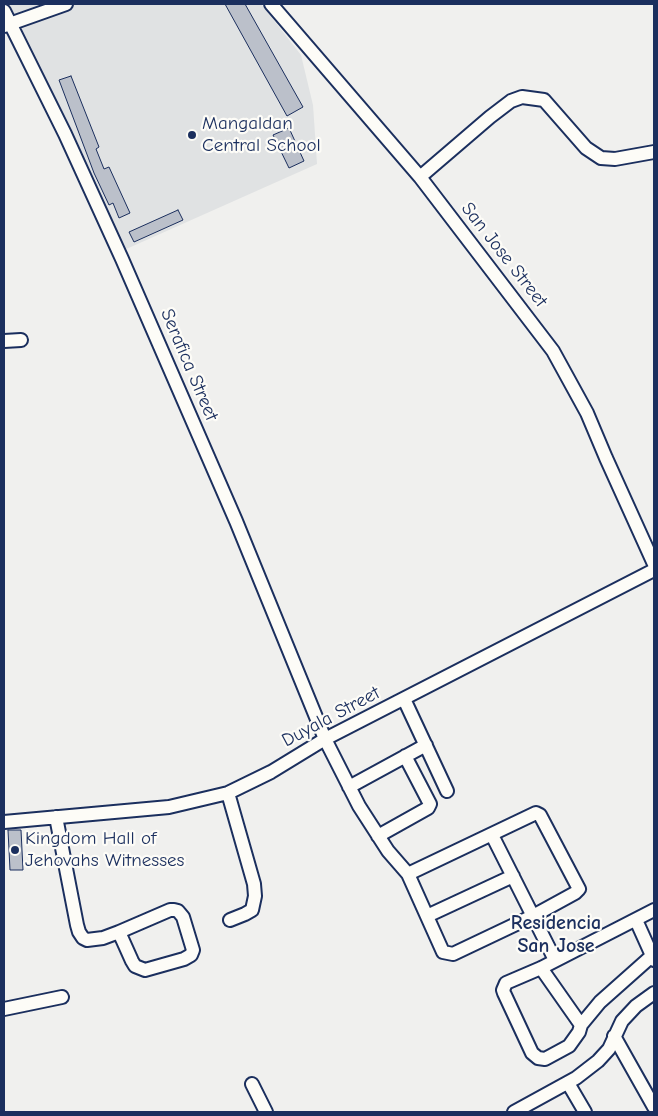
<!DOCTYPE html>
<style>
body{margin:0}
#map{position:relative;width:658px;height:1116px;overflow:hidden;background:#f0f0ee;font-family:"Comic Neue",sans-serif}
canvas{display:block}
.frame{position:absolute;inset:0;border:5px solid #1b2f5e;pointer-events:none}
</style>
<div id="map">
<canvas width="658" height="1116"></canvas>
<div class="frame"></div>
</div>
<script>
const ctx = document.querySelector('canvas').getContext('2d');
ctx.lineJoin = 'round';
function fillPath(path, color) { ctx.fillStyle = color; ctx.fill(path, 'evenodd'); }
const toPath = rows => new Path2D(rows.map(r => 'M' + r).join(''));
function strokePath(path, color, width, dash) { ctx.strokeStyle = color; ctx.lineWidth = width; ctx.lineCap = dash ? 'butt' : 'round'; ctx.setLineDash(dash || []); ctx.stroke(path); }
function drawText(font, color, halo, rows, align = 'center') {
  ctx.font = font + ' "Comic Neue",sans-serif'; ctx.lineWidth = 4.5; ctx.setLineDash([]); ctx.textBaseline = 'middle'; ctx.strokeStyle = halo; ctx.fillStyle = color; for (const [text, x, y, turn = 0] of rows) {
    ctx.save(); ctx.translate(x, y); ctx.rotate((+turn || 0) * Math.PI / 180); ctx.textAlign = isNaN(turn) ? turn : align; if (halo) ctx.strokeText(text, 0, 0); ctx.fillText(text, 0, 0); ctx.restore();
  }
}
const built = toPath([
 [8,4,261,4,301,55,313,105,317,164,124,250]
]);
const building = toPath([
 [225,4,245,4,303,107,287,116,225,4],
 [71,76,99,147,96,149,104,169,109,167,130,213,119,218,113,203,109,205,94,173,59,80,71,76],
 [289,128,304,161,289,168,273,135,289,128],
 [178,210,183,220,134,242,129,232,178,210],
 [8,830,21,830,23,870,10,870,8,830]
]);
const minor = toPath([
 [271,4,420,177,553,351,587,413,606,458,654,564],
 [4,11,65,134,122,259,236,521,325,739,359,806,388,851,408,874,443,952,453,954,533,916,575,893,579,889,540,815,536,813,408,874],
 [4,26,66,4],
 [420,177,490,117,511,101,522,97,544,100,586,148,601,158,615,159,654,152],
 [4,341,21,340],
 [404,699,447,791],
 [349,787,426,745],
 [228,793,254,884,255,896,252,910,245,914,230,920],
 [56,817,77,925,79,932,83,938,87,940,103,938,119,932,170,910,174,910,178,911,183,917,193,950,191,955,184,959,145,970,135,966,132,961,119,932],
 [4,822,169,807,228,793,271,772,325,739,654,570],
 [492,835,555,960],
 [378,836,428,808,430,804,405,756],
 [654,910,541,968,506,983,503,990,504,993,532,1053,538,1058,545,1059,569,1046,579,1032,581,1025,600,1002,654,954],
 [427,916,513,876],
 [636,920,654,960],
 [541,968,581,1025],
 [4,1009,62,997],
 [614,1036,654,1107],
 [568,1083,585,1112],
 [252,1084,266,1112],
 [514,1112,576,1078,598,1061,609,1049,622,1021,636,1006,654,993]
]);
const markers = [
 [192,135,5,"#1b2f5e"],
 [15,850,5,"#1b2f5e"]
];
const poiNames = [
 ["Mangaldan",202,124],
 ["Central School",202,146],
 ["Kingdom Hall of",25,839],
 ["Jehovahs Witnesses",25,861]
];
const streetNames = [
 ["San Jose Street",504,255,52],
 ["Serafica Street",189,365,67],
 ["Duyala Street",331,717,-28]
];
const neighbourhoodNames = [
 ["Residencia",556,923],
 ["San Jose",556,946]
];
fillPath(built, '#e0e2e3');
fillPath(building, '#bbc0ca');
strokePath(building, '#1b2f5e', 1);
strokePath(minor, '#1b2f5e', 16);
strokePath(minor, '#fdfcf7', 12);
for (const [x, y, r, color] of markers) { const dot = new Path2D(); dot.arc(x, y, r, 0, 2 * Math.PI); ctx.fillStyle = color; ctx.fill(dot); strokePath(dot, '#fdfcf7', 2); }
drawText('19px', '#1b2f5e', '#fdfcf7', poiNames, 'left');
drawText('19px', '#1b2f5e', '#fdfcf7', streetNames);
drawText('bold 20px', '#1b2f5e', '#fdfcf7', neighbourhoodNames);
</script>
